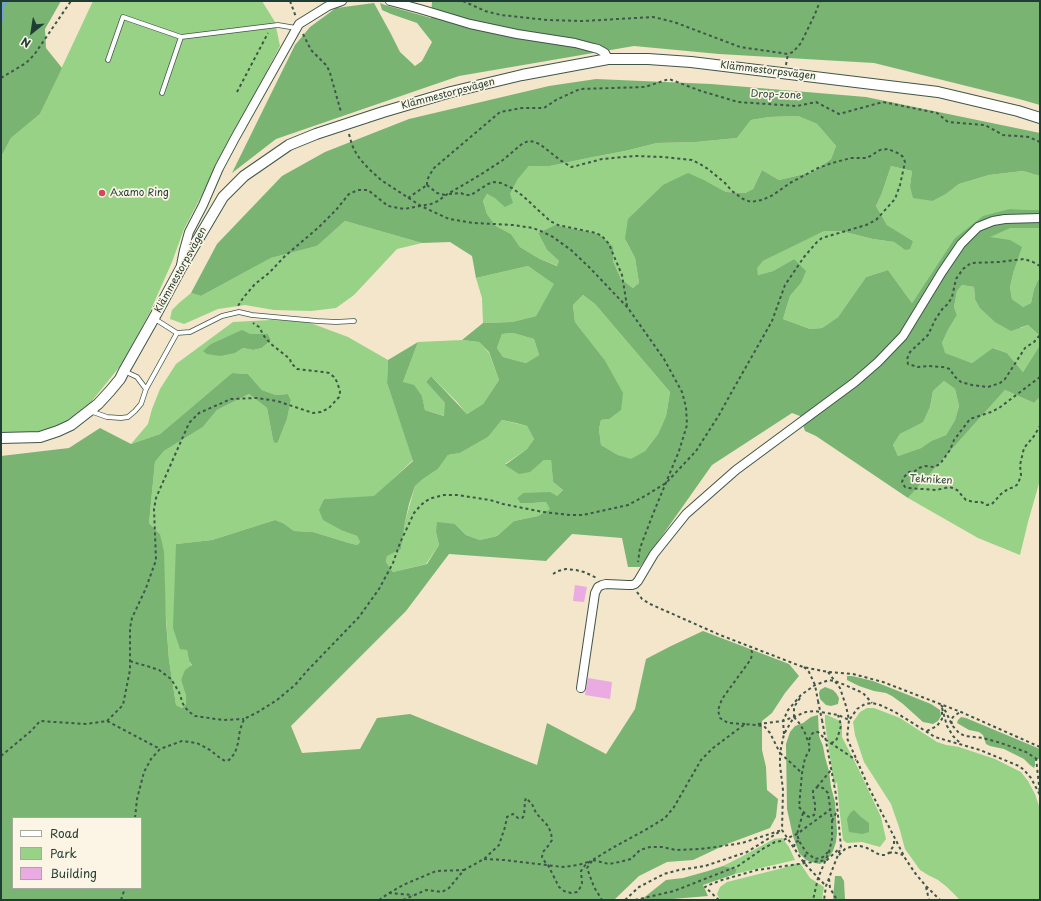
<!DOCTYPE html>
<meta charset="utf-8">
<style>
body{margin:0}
#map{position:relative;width:1041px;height:901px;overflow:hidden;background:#f3e6ca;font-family:"Playpen Sans",sans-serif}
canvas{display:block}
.frame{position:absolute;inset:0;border:2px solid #1f3d34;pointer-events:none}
.legend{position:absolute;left:12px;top:817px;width:130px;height:72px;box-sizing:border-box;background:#fcf5e5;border:1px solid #a4ab9e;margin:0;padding:5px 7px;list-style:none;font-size:12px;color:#1f3d34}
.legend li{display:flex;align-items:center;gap:8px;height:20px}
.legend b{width:20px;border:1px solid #a4ab9e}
.north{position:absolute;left:12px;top:12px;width:40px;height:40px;-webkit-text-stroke:3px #fcf5e5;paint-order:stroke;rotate:210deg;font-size:11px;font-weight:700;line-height:16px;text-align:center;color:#1f3d34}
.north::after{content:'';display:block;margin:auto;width:14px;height:18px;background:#1f3d34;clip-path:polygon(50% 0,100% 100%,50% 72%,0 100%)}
</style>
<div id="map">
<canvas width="1041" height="901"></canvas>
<div class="frame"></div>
<ul class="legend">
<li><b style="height:5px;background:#fff"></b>Road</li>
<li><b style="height:11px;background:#97d286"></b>Park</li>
<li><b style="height:11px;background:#e9abe2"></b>Building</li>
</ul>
<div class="north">N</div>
</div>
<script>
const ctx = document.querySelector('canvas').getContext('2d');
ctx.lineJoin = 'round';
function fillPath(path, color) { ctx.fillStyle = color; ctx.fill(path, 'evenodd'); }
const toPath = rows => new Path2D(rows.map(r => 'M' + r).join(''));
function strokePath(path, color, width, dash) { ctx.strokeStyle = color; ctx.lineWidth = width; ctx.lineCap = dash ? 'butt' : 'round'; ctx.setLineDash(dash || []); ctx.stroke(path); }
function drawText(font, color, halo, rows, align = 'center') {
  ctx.font = font + ' "Playpen Sans",sans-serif'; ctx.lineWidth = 3.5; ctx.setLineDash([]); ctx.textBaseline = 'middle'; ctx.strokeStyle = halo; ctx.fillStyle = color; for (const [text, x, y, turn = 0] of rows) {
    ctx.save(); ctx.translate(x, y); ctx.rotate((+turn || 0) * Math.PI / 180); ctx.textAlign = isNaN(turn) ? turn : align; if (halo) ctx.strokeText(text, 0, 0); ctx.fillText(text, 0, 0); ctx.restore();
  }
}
const green = toPath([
 [93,1,262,1,275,22,280,46,184,229,172,262,149,314,121,365,87,407,75,418,56,429,29,434,1,432,1,157,11,138,40,114],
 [798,116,817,124,836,146,831,159,813,172,779,180,762,170,753,189,745,193,726,192,706,181,625,239,635,258,639,283,633,288,621,279,613,261,612,247,599,234,555,225,538,233,547,250,559,261,558,266,540,259,520,247,511,234,496,226,487,214,483,201,487,194,496,199,510,194,518,179,529,166,550,166,588,158,625,151,657,143,696,142,737,138,751,120,769,117],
 [891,166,912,171,910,186,933,201,946,194,959,184,989,175,1023,171,1040,176,1040,210,1010,209,954,239,912,303,888,270,866,277,838,317,822,328,810,329,783,319,790,296,801,283,794,259,773,271,758,275,756,268,763,261,823,231,841,231,873,239,894,242,905,250,913,241,887,225,876,206,882,193],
 [345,221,422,243,397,249,354,295,336,308,311,311,274,310,245,305,218,309,184,324,170,319,172,310,179,303,191,293,201,296,271,258,317,246],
 [1011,228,1040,228,1040,279,1038,280,1034,289,1031,303,1023,307,1012,299,1010,287,1014,270,989,237],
 [528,266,555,284,536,316,512,322,483,323,482,298,476,278],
 [962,285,974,287,975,299,1021,328,1028,325,1040,336,1040,345,1023,372,1007,353,994,348,972,363,944,353,942,343,948,330,957,315,954,307,957,291],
 [583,295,595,304,670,392,666,416,658,434,645,451,631,460,618,455,601,445,599,429,601,420,609,419,604,359,575,322,573,305],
 [271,320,305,321,348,337,388,360,387,383,413,460,374,497,323,499,343,531,357,536,360,542,357,545,349,543,313,532,294,531,283,523,275,520,212,540,176,544,187,649,189,661,192,666,181,680,186,696,186,704,182,708,176,705,169,660,160,534,149,523,155,462,164,451,203,427,217,410,249,394,267,408,273,440,278,442,287,419,291,400,288,394,276,395,262,390,248,374,232,373,160,434,131,444,148,424,152,409,160,389,176,364,233,322],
 [250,334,268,334,271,340,262,348,253,350,243,348,235,353],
 [513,333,534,339,539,355,526,363,503,357,497,348,502,334],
 [462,340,479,342,489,353,499,380,483,404,467,414,457,402,431,376,426,382,445,403,445,416,425,410,422,396,403,382,418,342],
 [944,381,955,389,959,406,955,420,946,435,931,441,921,448,898,456,893,445,900,434,923,421,930,407,933,391],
 [1005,390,1034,403,1040,397,1040,480,1028,522,1020,555,978,538,908,498],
 [502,420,527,426,534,439,527,449,505,464,530,471,544,460,551,459,553,482,563,490,557,496,537,493,523,493,517,498,520,503,533,503,546,502,551,509,538,516,514,521,497,536,480,540,466,535,455,524,436,532,439,545,426,564,393,572,386,562,387,555,401,549,405,522,415,486,423,479,438,469,448,455,460,453,488,437],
 [867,708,874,708,900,718,937,742,946,745,959,747,995,759,1021,772,1028,781,1035,794,1040,809,1040,900,960,900,947,887,938,880,928,875,920,870,905,849,899,827,891,804,864,762,855,735,853,722,860,712],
 [825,715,827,715,838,720,842,724,842,737,858,768,881,817,886,839,880,847,862,842,847,843,843,840,839,806,837,782,834,786,825,722],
 [782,838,789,847,795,860,735,874,737,869,723,866,741,857,774,839],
 [800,863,810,878,824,887,822,900,722,900,719,898,717,894,720,887,727,882,783,868,794,864]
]);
const forest = toPath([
 [1,1,61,1,45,29,46,48,62,68,40,114,11,138,1,157],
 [432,1,1040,1,1040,105,1019,99,874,63,719,54,634,46,459,76,276,139,232,173,295,45,310,27,336,8,374,3,391,34,400,52,415,66,422,61,432,42,417,23,391,14,382,10,380,3,385,5,431,18],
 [596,79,711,84,866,97,1040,133,1040,176,1023,171,989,175,959,184,946,194,933,201,913,198,910,186,912,171,891,166,882,193,876,206,887,225,913,241,910,249,905,250,894,242,873,239,841,231,824,231,763,261,757,268,758,275,773,271,794,259,806,271,801,283,790,296,783,319,810,329,822,328,838,317,866,277,888,270,912,303,954,239,983,216,1010,209,1040,210,1040,228,1011,228,990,237,1010,240,1022,247,1014,270,1010,287,1012,299,1023,307,1031,303,1034,289,1038,280,1040,279,1040,336,1028,325,1011,331,995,322,980,308,975,299,974,287,962,285,957,291,954,307,957,315,948,330,942,343,945,353,972,363,993,348,1007,353,1023,372,1040,345,1040,397,1034,403,1005,390,908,498,816,436,805,431,800,416,792,413,712,465,640,567,628,567,622,538,572,534,546,561,449,554,406,611,291,726,302,753,360,749,377,718,410,714,537,765,547,723,606,754,635,709,646,659,671,646,703,631,789,664,799,676,785,693,772,713,762,721,762,750,766,767,767,790,778,799,776,817,770,828,727,844,693,860,667,862,639,876,614,900,1,900,1,456,69,448,100,428,131,444,160,434,232,373,248,374,262,390,276,395,288,394,291,400,287,419,278,442,275,443,273,440,267,408,249,394,217,410,203,427,164,451,155,462,149,523,160,534,164,552,166,621,169,660,176,705,182,708,186,704,186,696,181,680,185,670,192,665,189,661,187,650,180,649,173,628,176,544,212,540,275,520,283,523,294,531,313,532,349,543,357,545,360,542,357,536,343,531,323,520,319,510,324,499,374,496,413,461,387,383,388,360,418,342,403,382,414,385,422,396,425,410,444,416,445,403,426,382,431,376,467,414,483,404,499,380,489,352,479,342,462,340,483,323,512,322,536,316,554,284,528,266,476,278,472,256,450,242,422,243,345,221,317,246,271,258,201,296,191,293,217,244,282,176,325,152,409,119,549,86],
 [798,116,817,124,836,146,831,159,813,172,779,180,762,170,753,189,745,193,726,192,706,181,688,173,663,185,628,219,625,239,635,258,639,283,633,288,621,279,613,261,613,247,599,234,555,225,538,233,547,250,559,261,557,266,540,259,520,247,511,234,496,226,487,214,483,201,487,194,496,199,505,207,513,203,510,194,518,179,529,166,550,166,588,158,625,151,657,143,696,142,737,138,751,120,769,117],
 [583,295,595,304,670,392,666,416,658,434,645,451,631,459,618,455,601,445,599,429,601,420,609,419,621,410,623,393,604,359,575,322,573,305],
 [513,333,534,339,539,355,526,363,503,357,497,348,502,334],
 [944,381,955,389,959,406,955,420,946,435,931,441,921,448,898,456,893,445,900,434,923,422,930,407,933,391],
 [502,420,516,423,527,426,534,439,527,449,505,465,519,474,530,472,544,460,551,460,553,482,563,490,557,496,550,492,523,493,517,498,520,503,533,503,546,502,550,509,538,516,514,521,497,536,480,540,466,535,455,524,437,522,436,532,439,545,427,564,393,572,386,562,387,556,401,549,405,522,409,504,415,486,423,479,438,469,448,455,460,453,488,437],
 [13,818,141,818,141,888,13,888],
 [242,330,250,334,268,334,271,340,262,348,253,350,243,348,235,353,220,356,207,354,203,351,211,344],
 [847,676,852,676,873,681,931,704,940,710,941,716,938,721,933,724,923,722,903,704,892,696,886,693,874,691,859,686,847,680],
 [825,687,833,690,836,693,839,698,838,704,831,706,826,705,820,699,819,693,820,690],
 [818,715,819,736,823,746,825,757,829,771,831,787,835,802,837,832,836,842,833,851,827,860,820,864,815,863,806,860,799,853,793,836,787,809,786,744,790,732,795,726,803,723,811,717],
 [961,717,966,718,1040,749,1040,758,1035,761,1035,765,1034,768,1030,765,1024,759,1004,749,990,746,986,744,983,735,979,732,969,730,957,723,958,720],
 [854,810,861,817,869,823,869,832,862,834,849,832,848,826,847,819,850,813],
 [723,866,737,869,735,874,703,885,708,896,661,900,641,900,666,880,683,878,708,871],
 [835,876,841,876,844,881,845,899,846,900,834,900,833,898]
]);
const stream = toPath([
 [1,22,3,5,7,1]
]);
const building = toPath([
 [575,585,587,587,584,602,573,601],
 [588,678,612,682,610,699,585,695]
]);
const path = toPath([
 [290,1,296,17],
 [463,1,485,11,501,15,547,20,583,21,653,17,674,22,740,47,788,54,793,52,801,43,815,14,820,1],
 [303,34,311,50,327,66,330,73,341,112],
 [786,65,788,54],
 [1,78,26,63,34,55,71,1],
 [237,92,268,33],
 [349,134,352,145,356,153,360,159,369,169,381,180,421,206,449,219,474,223,513,225,533,228,543,232,553,237,571,250,590,268,628,308,664,359,682,392,686,407,687,425,679,451,653,514,640,548,638,562],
 [427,185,427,181,429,176,434,168,500,112,522,108,544,108,556,100,580,89,645,87,669,79,701,91,738,102,797,106,816,102,839,114,883,102,937,113,948,122,985,125,1003,135,1029,137,1040,142],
 [427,185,437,193,445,195],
 [449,194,461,193,465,195,471,195,488,184,494,182,501,183,512,188,523,196,550,221,558,225,596,233,602,236,609,244,613,254,622,275,627,306],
 [408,198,427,185],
 [1040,266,1033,262,1024,259,999,262,971,263,963,269,956,279,952,297,948,304,943,308,935,320,928,335,910,352,907,359,908,364,918,367,928,366,943,367,950,369,954,376,961,382,972,385,988,387,1000,383,1005,379,1025,348,1034,342,1040,335],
 [1040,377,999,408,991,412,970,419,954,440,950,450,940,464,934,467,925,466,919,468,915,471,909,472,904,477,902,482,903,484,905,487,908,488,936,490,950,487,957,490,966,500,974,502,981,502,987,505,992,504,1001,494,1008,489,1014,487,1018,484,1021,475,1020,465,1024,448,1034,436,1040,426],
 [553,574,558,571,566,569,576,570,584,572,597,578],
 [637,592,642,599,650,604,720,635,803,667,828,672,853,674,883,682,961,712,1040,747],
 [130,661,139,664,147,666,159,670,171,679,179,692,183,704,188,711,195,716,223,720,244,719],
 [804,667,809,672,815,685,818,701],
 [828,672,840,688,846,706,849,720,847,738,869,788,905,858,915,873,925,885,940,900],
 [800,698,794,707,794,717,784,734,780,753,802,773],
 [941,705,946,712,952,725,959,733,965,736,983,738,1001,743,1026,752,1040,761],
 [942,708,947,726,953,736,961,744],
 [794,717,800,724,805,733,810,747,809,751,805,758,802,773,799,807,807,816,810,817,814,815,815,811,815,804,813,795,813,791,817,787,823,788,828,793,832,821,832,839,829,852,818,878,813,900],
 [850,719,857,709,865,704,872,703,880,705,895,712,935,737,980,750,1019,766,1024,770,1031,778,1040,795],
 [822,720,836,795,841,847,826,886,824,900],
 [107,721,123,705,130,670,130,628,132,618,146,588,156,560,154,509,156,498,189,423,199,413,231,399,257,398,277,401,313,413,321,412,329,408,339,397,340,392,339,388,337,382,334,377,329,373,323,372,297,369,291,363,290,359,271,344,264,336,259,327,253,323],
 [745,724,728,723,720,718,718,710,722,699,751,659,752,652,750,647],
 [758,724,783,721,806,712,815,711,838,715,849,720],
 [952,724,951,720,953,717,960,712],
 [927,731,937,726,942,719,942,711],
 [784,734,783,721,788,710,801,695,815,685,829,680,835,681,845,685,863,693,872,703],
 [809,740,812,734,814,732,818,732,826,740,856,760],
 [831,743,836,741,840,730,841,725,838,715],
 [1,756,31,731,40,721,86,724,107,721,160,749],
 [1036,758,1040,794],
 [817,787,831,770],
 [803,813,797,834,799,841,806,852,815,859,823,857,828,852],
 [135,818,137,799,144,772,151,759,160,749,182,741,197,743,210,750,220,758,225,761,229,760,235,753,238,743,240,730,244,719,258,712,277,700,295,685,307,671,359,617,379,589,393,563,400,543,414,513,421,505,426,501,432,498,444,495,457,495,490,500,503,504,543,512,570,515,583,515,628,505,645,496,666,483,696,451,719,415,730,395,772,321,785,285,804,257,817,242,822,238,866,225,876,220,895,199,900,185,905,162,903,157,900,154,888,149,880,150,867,158,851,158,832,163,818,168,790,183,773,195,762,200,751,202,743,199,732,191,725,183,708,169,700,164,692,160,663,157,635,156,602,159,576,166,571,167,560,160,541,145,535,142,529,141,523,143,503,160,480,175,446,195,438,201,431,204,404,209,388,206,368,190,358,190,349,194,336,210,319,227,285,256,269,273,255,284,243,298,238,306],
 [832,821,837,811],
 [794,847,795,842,799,841],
 [889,853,893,852,903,855],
 [839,855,845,849,853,846,860,846,867,848,880,855,885,855,889,853,894,845,894,839],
 [484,859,504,860,563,867,578,865,588,862],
 [593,860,609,864,619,862,631,859,640,850,650,847,662,847,676,850,700,849,716,847,742,843,782,830],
 [592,861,587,868,594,887,602,900],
 [804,863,806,852],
 [829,879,830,888,837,900],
 [926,887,929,900],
 [389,893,403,885,436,871,464,870],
 [121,900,125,888],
 [379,900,389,893,413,895],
 [403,900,426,890,442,892,449,888,464,870,484,859,499,845,505,827,507,817,513,814,518,818,522,818,524,816,525,801,526,798,532,804,536,813,548,826,551,833,552,840,548,846,543,852,542,857,545,862,548,865,559,887,564,891,571,893,577,892,580,888,582,883,581,871,586,864,614,847,647,829,665,818,674,807,701,760,713,748,745,724,764,726,770,733,780,753,780,765,783,790,782,830,804,863,826,886],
 [625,900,639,887,664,874,679,870,705,866,747,852,779,832],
 [635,900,674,891,738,866,764,848,775,842,781,841,797,834,831,809],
 [719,900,705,887,709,885,722,880,757,870,827,860,840,848]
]);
const service = toPath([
 [108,60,123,17,181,37,278,25,296,28],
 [162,93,181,37],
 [155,319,177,333,190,332,222,316,239,312,252,315,317,321,336,322,354,321],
 [124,371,137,377,146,389],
 [90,411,107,417,121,418,128,417,135,411,141,404,146,389,177,333]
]);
const minor = toPath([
 [390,1,420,9,470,24,517,34,575,43,590,47,598,49,605,53,608,59],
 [181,265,184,250,189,232,203,205,219,168,235,138,299,24,328,6,342,1],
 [581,688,595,593,598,587,602,585,606,584,628,585,632,585,635,584,638,581,654,554,686,514,736,470,855,382,878,362,903,336,942,272,961,244,978,227,993,221,1005,219,1040,218]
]);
const tertiary = toPath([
 [1,438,40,437,58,431,71,425,98,404,110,391,120,379,124,371,154,318,181,268,223,197,244,176,289,145,316,134,383,112,451,92,522,75,608,59,648,59,691,62,938,92,1018,111,1040,118]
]);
const pathBridge = toPath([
 [818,701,822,720]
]);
const markers = [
 [102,193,4,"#d1495b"]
];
const streetNames = [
 ["Klämmestorpsvägen",768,71,7],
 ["Klämmestorpsvägen",448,94,-15],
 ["Drop-zone",776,95,2],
 ["Klämmestorpsvägen",181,270,-61],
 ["Tekniken",931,480,3]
];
const poiNames = [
 ["Axamo Ring",110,193]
];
fillPath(green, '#97d286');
fillPath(forest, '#79b473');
strokePath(stream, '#71a0da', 3);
fillPath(building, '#e9abe2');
strokePath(service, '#3f564a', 5.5);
strokePath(minor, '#3f564a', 10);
strokePath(tertiary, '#3f564a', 12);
strokePath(path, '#3f564a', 2, [3, 3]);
strokePath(service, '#fff', 4);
strokePath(minor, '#fff', 8);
strokePath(tertiary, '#fff', 10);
strokePath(pathBridge, '#3f564a', 2, [3, 3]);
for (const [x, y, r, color] of markers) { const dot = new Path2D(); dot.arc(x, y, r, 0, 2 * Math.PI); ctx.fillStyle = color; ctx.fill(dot); strokePath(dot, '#fcf5e5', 1.5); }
drawText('10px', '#1f3d34', '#fcf5e5', streetNames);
drawText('10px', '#1f3d34', '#fcf5e5', poiNames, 'left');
</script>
